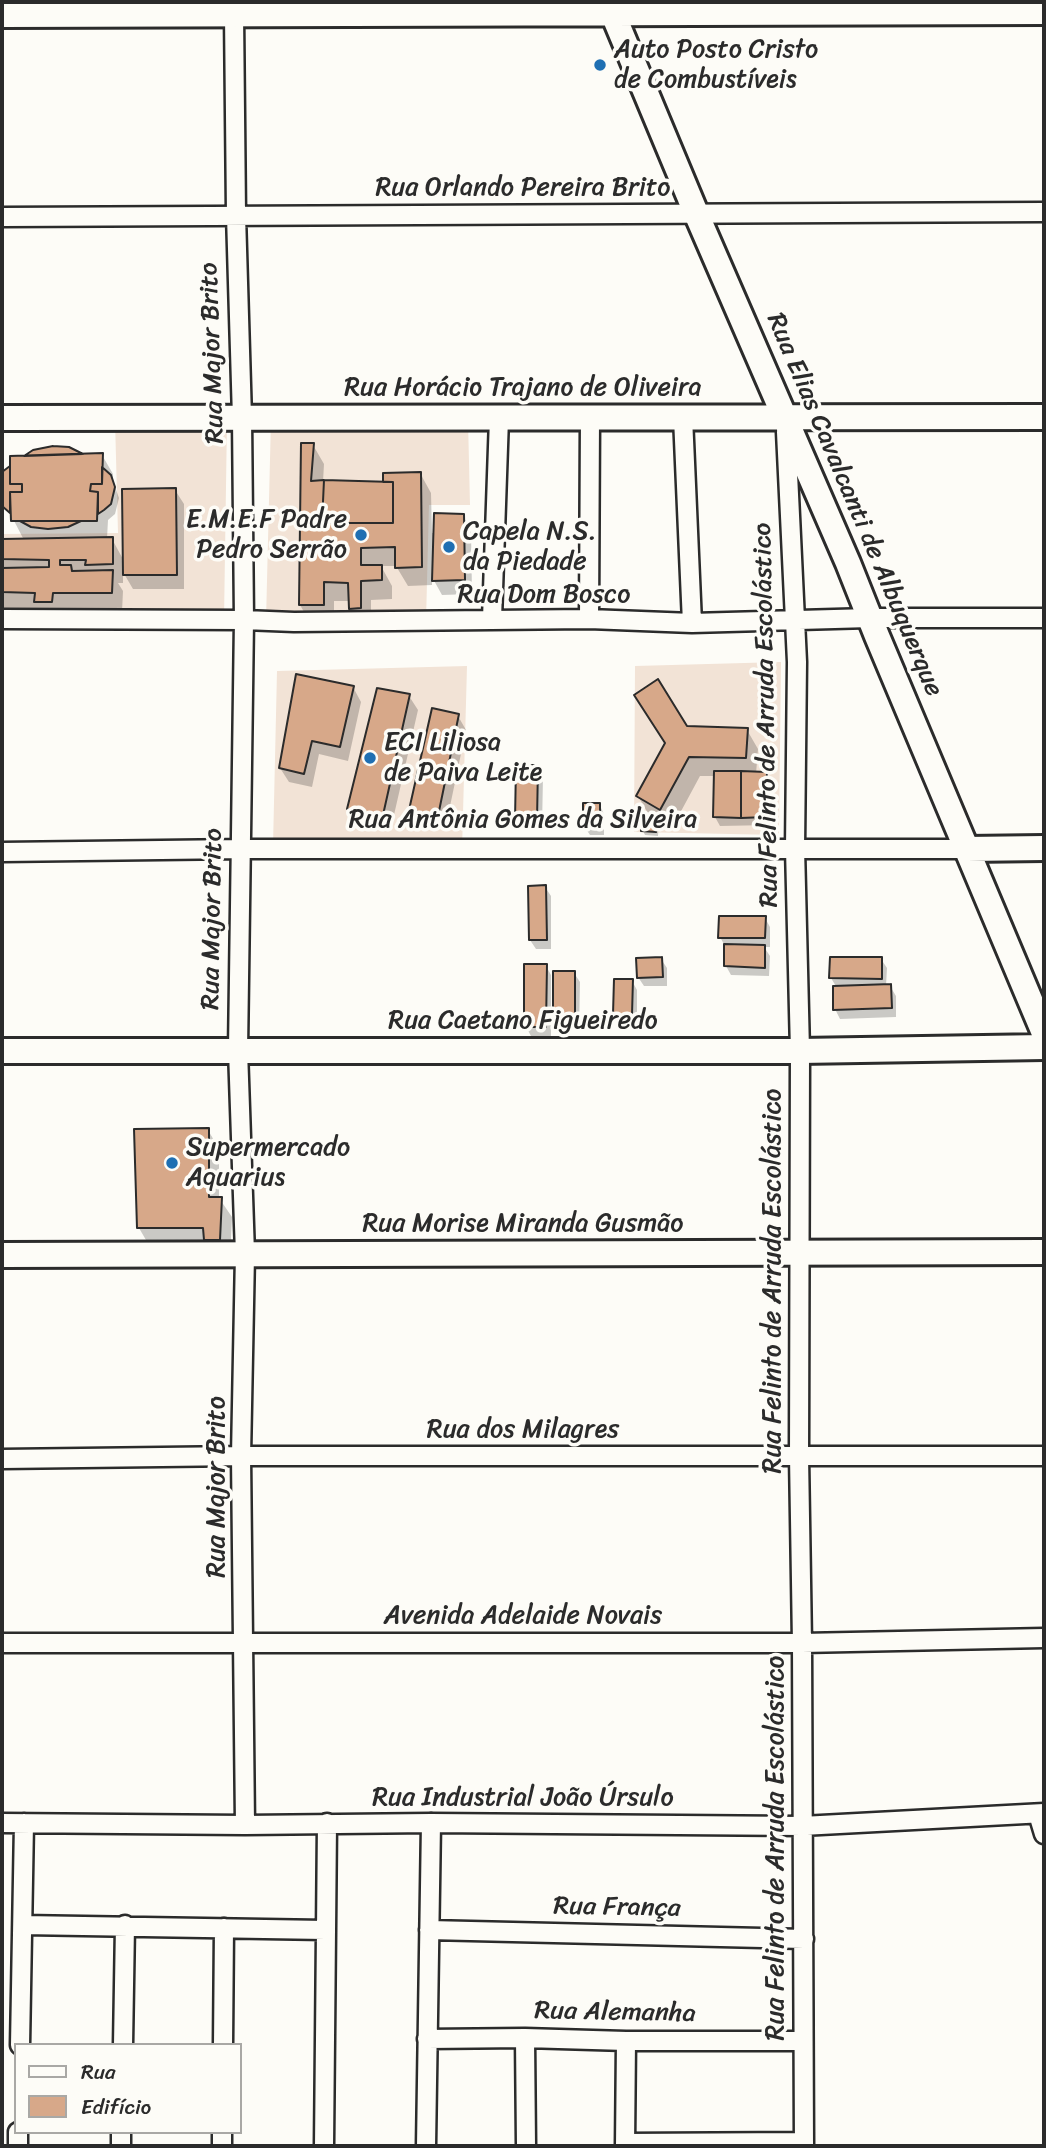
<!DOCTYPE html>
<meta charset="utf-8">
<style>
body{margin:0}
#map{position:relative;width:1046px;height:2148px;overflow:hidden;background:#fdfcf7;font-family:Sriracha,sans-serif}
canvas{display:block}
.frame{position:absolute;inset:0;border:4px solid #2b2b2b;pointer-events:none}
.legend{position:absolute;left:14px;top:2043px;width:228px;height:91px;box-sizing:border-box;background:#fdfcf7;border:2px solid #a9a8a5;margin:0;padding:9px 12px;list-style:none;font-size:21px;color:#2b2b2b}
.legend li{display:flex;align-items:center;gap:14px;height:35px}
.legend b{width:35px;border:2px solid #a9a8a5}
</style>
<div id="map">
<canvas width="1046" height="2148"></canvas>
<div class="frame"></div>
<ul class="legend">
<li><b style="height:9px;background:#fdfcf7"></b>Rua</li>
<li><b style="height:19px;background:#d7a889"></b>Edifício</li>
</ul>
</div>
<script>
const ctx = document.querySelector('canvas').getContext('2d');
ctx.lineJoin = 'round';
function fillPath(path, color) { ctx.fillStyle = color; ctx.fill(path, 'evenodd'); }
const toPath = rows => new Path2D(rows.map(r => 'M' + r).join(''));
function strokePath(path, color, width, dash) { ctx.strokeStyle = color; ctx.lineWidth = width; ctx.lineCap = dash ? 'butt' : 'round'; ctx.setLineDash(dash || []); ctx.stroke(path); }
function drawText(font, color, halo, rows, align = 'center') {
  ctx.font = font + ' Sriracha,sans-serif'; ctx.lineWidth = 7; ctx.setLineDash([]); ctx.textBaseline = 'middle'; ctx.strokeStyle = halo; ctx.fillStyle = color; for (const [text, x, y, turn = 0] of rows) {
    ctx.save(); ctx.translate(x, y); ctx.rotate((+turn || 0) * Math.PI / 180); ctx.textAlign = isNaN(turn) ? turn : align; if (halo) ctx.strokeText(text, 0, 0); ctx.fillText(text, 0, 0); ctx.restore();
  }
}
const built = toPath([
 [271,419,468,420,470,505,429,505,426,621,266,621],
 [115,420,227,420,224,620,2,619,2,534,118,533],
 [781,662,779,835,634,832,635,666],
 [467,666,462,850,273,846,277,671]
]);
const shadow = toPath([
 [313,445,324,464,323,482,385,483,420,473,431,493,432,533,435,533,463,516,471,530,472,594,442,595,432,577,432,585,408,586,396,566,381,566,392,586,392,599,371,600,371,627,361,627,350,608,350,601,334,601,334,624,311,624,300,605],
 [82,455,102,455,113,474,113,481,119,498,115,514,108,520,107,539,112,539,124,561,175,490,184,504,184,589,133,589,123,572,123,583,118,583,123,591,122,612,2,611,2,541,24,540,12,517,2,504,2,476,12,467],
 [353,687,361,702,348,761,319,754,312,787,289,782,280,768],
 [409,696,418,710,391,828,357,823,349,808],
 [458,716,466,730,445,830,419,824,411,810],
 [686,727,747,730,758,749,756,774,766,774,771,783,771,825,720,826,715,817,716,776,700,776,672,828,659,821,658,836,645,835,643,831,656,819,649,815,638,796],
 [537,767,543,776,542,829,522,829,517,820],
 [599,804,604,814,604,835,590,835,584,826],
 [530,887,545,887,551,896,551,949,536,949,530,940],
 [765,918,770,927,770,947,764,947,770,956,769,976,731,975,726,966,726,948,720,937],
 [661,959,667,968,667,986,644,986,638,977],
 [881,959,887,968,886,986,890,986,896,996,896,1017,840,1019,835,1009,837,988,831,978],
 [546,966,551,975,551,1036,531,1036,526,1027],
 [574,973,580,982,579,1030,560,1030,554,1021],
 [632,981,637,990,637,1023,620,1023,615,1014],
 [208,1130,219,1149,219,1198,232,1217,230,1259,150,1247,139,1228]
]);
const building = toPath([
 [301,443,314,443,311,481,324,480,322,523,393,523,393,482,383,482,383,473,421,472,422,567,395,568,395,547,361,548,361,565,382,565,382,580,361,581,361,608,349,609,348,583,324,582,324,605,299,605,301,443],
 [53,446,69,447,83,454,24,456,33,450,53,446],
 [103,453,102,484,91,484,90,491,98,492,97,521,11,521,10,492,22,492,22,484,10,484,10,456,103,453],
 [10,466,10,484,22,484,22,492,10,492,10,513,2,506,2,472,10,466],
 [102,467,111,475,115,487,111,504,104,510,98,514,98,492,90,491,91,484,102,484,102,467],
 [324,480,393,482,393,523,322,523,324,480],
 [176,488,177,575,123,575,122,489,176,488],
 [434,513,464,514,465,580,432,581,434,513],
 [20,521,81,521,68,527,48,529,31,527,20,521],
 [113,537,113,564,85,565,86,560,60,560,60,565,71,565,72,571,113,570,112,593,53,593,52,602,34,602,35,593,2,592,2,568,49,567,49,560,2,559,2,539,113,537],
 [296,674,354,686,340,747,312,741,304,774,279,768,296,674],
 [658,679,687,726,748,728,746,758,689,757,660,810,636,796,665,743,634,695,658,679],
 [377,688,410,694,383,815,347,809,377,688],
 [432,708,459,714,438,816,409,810,432,708],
 [516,765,538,765,537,821,515,820,516,765],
 [714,771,741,771,741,818,713,817,714,771],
 [741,771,767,772,766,817,741,818,741,771],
 [583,803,600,803,600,826,583,826,583,803],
 [642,816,658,817,656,832,641,831,642,816],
 [546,885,547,940,529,940,528,886,546,885],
 [719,916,766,916,765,938,718,938,719,916],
 [724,944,765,945,765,968,724,966,724,944],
 [662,957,663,977,637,978,636,958,662,957],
 [830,957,882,957,882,979,829,978,830,957],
 [524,964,547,964,546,1027,524,1027,524,964],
 [553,971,575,971,575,1021,553,1021,553,971],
 [614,979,633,979,632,1015,613,1014,614,979],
 [891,984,892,1008,833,1010,833,986,891,984],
 [209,1128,209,1197,222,1197,220,1240,204,1240,203,1228,137,1228,134,1129,209,1128]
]);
const street = toPath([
 [234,14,236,215,242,418,244,620,238,1050,245,1254,241,1456,245,1825],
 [2,217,1044,212],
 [683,417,692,623],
 [786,432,797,662,795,848,800,1051,799,1456,802,1643,804,2146],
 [2,619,244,620,294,622,589,619,692,623,870,618,1044,618],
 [492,619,499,418],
 [589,619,590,418],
 [2,852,240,849,967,849],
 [2,1459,241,1456,1044,1456],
 [2,1643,802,1643,1044,1638],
 [1038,1814,1044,1834],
 [2,1823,245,1825,431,1823,802,1826,1044,1813],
 [23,1925,325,1930],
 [429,1930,804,1939],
 [525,2038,526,2146],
 [427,2039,525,2038,626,2041,803,2041],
 [20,2045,24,1823],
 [123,2045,125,1925],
 [223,2045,224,1928],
 [625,2143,804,2142],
 [18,2146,18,2132],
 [121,2146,121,2132],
 [222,2146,222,2132],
 [324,2146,327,1823],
 [426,2146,431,1823],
 [625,2146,626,2041]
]);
const secondary = toPath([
 [608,2,696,213,848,563,877,636,1044,1033],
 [2,15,1044,12],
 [2,418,1044,417],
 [967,849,1044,848],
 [2,1051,800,1051,1044,1047],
 [2,1255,1044,1252]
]);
const markers = [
 [600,65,7,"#1f6fb2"],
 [361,535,7,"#1f6fb2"],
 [449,547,7,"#1f6fb2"],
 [370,758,7,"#1f6fb2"],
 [172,1163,7,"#1f6fb2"]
];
const poiNames = [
 ["Auto Posto Cristo",614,50],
 ["de Combustíveis",614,80],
 ["E.M.E.F Padre",347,520,"right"],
 ["Pedro Serrão",347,550,"right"],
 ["Capela N.S.",463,532],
 ["da Piedade",463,562],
 ["ECI Liliosa",384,743],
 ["de Paiva Leite",384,773],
 ["Supermercado",186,1148],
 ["Aquarius",186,1178]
];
const streetNames = [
 ["Rua Orlando Pereira Brito",523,188],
 ["Rua Major Brito",213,353,-92],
 ["Rua Horácio Trajano de Oliveira",523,388],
 ["Rua Elias Cavalcanti de Albuquerque",854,505,67],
 ["Rua Dom Bosco",544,595],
 ["Rua Felinto de Arruda Escolástico",767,715,-91],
 ["Rua Antônia Gomes da Silveira",523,820],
 ["Rua Major Brito",213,919,-89],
 ["Rua Caetano Figueiredo",523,1021],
 ["Rua Morise Miranda Gusmão",523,1224],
 ["Rua Felinto de Arruda Escolástico",773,1281,-90],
 ["Rua dos Milagres",523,1430],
 ["Rua Major Brito",217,1487,-90],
 ["Avenida Adelaide Novais",523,1616],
 ["Rua Industrial João Úrsulo",523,1798],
 ["Rua Felinto de Arruda Escolástico",776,1848,-90],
 ["Rua França",617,1908,1],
 ["Rua Alemanha",615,2013,1]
];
fillPath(built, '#f2e3d6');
fillPath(shadow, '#0003');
fillPath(building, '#d7a889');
strokePath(building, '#2b2b2b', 2);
strokePath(street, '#2b2b2b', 23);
strokePath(secondary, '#2b2b2b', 30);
strokePath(street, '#fdfcf7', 18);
strokePath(secondary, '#fdfcf7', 24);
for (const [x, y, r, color] of markers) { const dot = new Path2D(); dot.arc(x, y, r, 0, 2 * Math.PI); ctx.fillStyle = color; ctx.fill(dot); strokePath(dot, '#fdfcf7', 2.5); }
drawText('26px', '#2b2b2b', '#fdfcf7', poiNames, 'left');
drawText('26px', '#2b2b2b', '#fdfcf7', streetNames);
</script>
